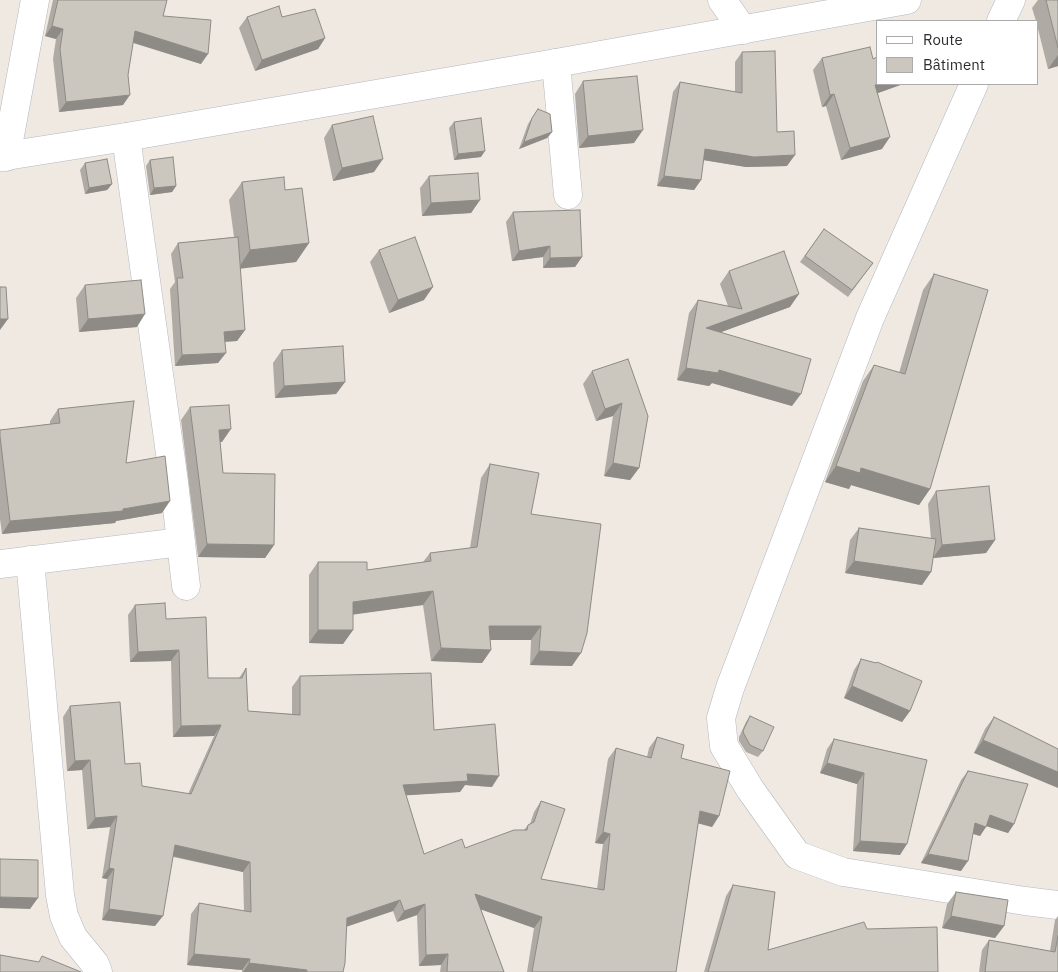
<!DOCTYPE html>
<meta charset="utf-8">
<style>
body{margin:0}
#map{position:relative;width:1058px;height:972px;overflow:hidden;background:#efe9e1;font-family:"IBM Plex Sans",sans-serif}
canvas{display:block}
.legend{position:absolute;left:876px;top:20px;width:162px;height:65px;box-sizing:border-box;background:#fff;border:1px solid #ababab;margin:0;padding:6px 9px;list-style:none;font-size:15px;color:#2e2e2e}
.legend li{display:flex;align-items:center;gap:10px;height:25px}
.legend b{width:25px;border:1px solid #ababab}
</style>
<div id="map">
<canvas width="1058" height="972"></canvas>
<ul class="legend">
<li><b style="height:6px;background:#fff"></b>Route</li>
<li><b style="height:14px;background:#cbc7bf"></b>Bâtiment</li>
</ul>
</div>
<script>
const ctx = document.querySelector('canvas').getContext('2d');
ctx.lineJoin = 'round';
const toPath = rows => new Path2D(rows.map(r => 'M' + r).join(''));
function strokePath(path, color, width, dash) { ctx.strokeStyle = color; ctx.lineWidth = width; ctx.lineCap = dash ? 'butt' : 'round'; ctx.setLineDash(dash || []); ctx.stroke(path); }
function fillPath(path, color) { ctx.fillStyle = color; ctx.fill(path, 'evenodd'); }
const street = toPath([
 [722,0,743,30],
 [1001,21,1011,0],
 [556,63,568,195],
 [974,84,870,318,730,688,721,718,724,746,750,789,797,855,843,872,1025,901,1058,905],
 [126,137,174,482,186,586],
 [6,157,35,0],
 [30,560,60,895,64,916,73,937,95,964,98,972],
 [0,564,181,542]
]);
const secondary = toPath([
 [0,157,126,137,556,63,907,0]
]);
const wall = toPath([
 [53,0,167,0,163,16,201,64,133,43,123,105,59,112,53,59,56,39,45,36],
 [1038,0,1058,0,1058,66,1048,69,1037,25,1037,21,1036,21,1032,8],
 [247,17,282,17,325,38,318,49,255,71,239,28],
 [742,52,777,132,787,166,746,167,703,160,701,180,694,190,657,186,673,92,680,82,735,92,735,62],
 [822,58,877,84,903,84,878,93,882,149,841,160,826,106,822,107,813,70],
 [583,81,634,143,579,148,575,94],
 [538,109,552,132,547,138,519,149,528,124],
 [454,122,481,157,454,160,449,128],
 [332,125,374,172,333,181,324,138],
 [150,160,176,186,172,192,150,195,146,166],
 [85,163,112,184,107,190,85,194,80,170],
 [429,176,480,200,471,213,422,216,420,188],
 [242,182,285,190,309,243,296,262,240,268,245,330,237,341,225,342,218,363,175,366,170,289,175,282,171,254,178,243,234,237,229,200],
 [513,212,582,257,575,267,543,268,543,257,512,261,506,222],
 [824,229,873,263,848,297,800,262],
 [379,250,424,300,389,313,370,262],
 [729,271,790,307,720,332,792,406,712,383,709,386,677,380,689,313,698,300,728,306,720,284],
 [934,274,930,489,919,505,851,485,849,489,825,482,863,381,874,365,899,373,923,290],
 [85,285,137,327,79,332,76,298],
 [282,350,345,382,336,394,275,398,273,363],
 [592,371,648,416,639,468,630,480,604,476,613,416,596,421,583,384],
 [190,407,222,442,220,442,223,473,274,545,265,558,198,557,181,420],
 [58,409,126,463,162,513,116,521,115,523,2,534,0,519,0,430,50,424,50,421],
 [490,464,531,514,572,666,530,665,531,640,490,640,491,650,482,663,431,661,423,605,353,614,353,630,343,644,309,643,309,575,318,562,367,570,423,562,430,553,470,548,481,478],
 [936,491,995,540,986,553,933,558,931,572,922,585,845,573,850,540,859,528,931,539,928,504],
 [135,605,166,619,208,678,239,678,246,668,248,711,292,714,292,687,300,676,434,730,492,787,465,785,460,792,406,795,424,854,465,848,524,830,528,825,530,824,534,812,541,801,541,879,597,889,603,844,595,843,608,759,616,748,647,757,649,748,657,737,681,758,719,816,712,827,698,823,676,972,527,972,534,928,481,909,504,972,440,972,441,965,419,966,417,915,397,922,393,911,346,927,343,972,242,972,242,970,187,965,191,914,199,903,244,911,243,872,173,857,155,926,102,920,107,879,102,878,110,827,87,829,82,770,67,771,63,717,70,706,125,764,142,786,188,794,214,736,173,737,171,661,130,662,128,615],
 [861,659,876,663,910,711,902,722,844,698,854,670],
 [750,716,763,751,758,757,746,752,739,741,739,737,746,722],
 [994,717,1058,749,974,753,985,729],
 [834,739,927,760,900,855,853,851,857,784,820,773,827,749],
 [968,771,1014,824,1008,833,986,826,980,836,973,834,961,871,921,863,961,780],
 [733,885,768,950,867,929,938,972,704,972,726,896],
 [956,892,1004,926,995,938,942,928,947,904],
 [1058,916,1058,972,979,972,982,950,989,940,1050,951,1055,920]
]);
const shadedWall = toPath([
 [52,26,63,29,56,39,45,36],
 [135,31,208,54,201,64,128,41],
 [325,38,318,49,255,71,262,60],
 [1058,55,1058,66,1048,69],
 [879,84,903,84,867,97,875,85],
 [834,94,826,106,822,107,830,95],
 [130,95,123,105,59,112,66,102],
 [643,130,634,143,579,148,588,136],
 [552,132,547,138,519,149,524,142],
 [890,137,882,149,841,160,850,148],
 [705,149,795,155,787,166,746,167,697,159],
 [485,151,481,157,454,160,458,154],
 [383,159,374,172,333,181,342,168],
 [664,176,701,180,694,190,657,186],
 [112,184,107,190,85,194,89,188],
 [176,186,172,192,150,195,154,188],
 [480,200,471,213,422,216,431,203],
 [309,243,296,262,238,269,250,250],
 [550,246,543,257,512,261,519,251],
 [582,257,575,267,543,268,550,258],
 [433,287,424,300,389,313,398,300],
 [799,294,790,307,697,341,706,328],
 [145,314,137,327,79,332,88,319],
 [0,319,8,319,0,330],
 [245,330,237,341,217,342,224,332],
 [226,353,218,363,175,366,182,355],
 [686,368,719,370,801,394,792,406,712,383,709,386,677,380],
 [345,382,336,394,275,398,284,386],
 [622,403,613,416,596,421,605,409],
 [231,429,222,442,210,442,219,430],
 [613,463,639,468,630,480,604,476],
 [836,466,861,468,930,489,919,505,851,485,849,489,825,482],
 [170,501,162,513,116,521,115,523,2,534,10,521,123,509],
 [995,540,986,553,933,558,942,545],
 [207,544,274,545,265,558,198,557],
 [854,561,931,572,922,585,845,573],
 [433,591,423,605,343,616,353,602],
 [489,626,541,626,531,640,480,640],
 [318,630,353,630,343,644,309,643],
 [441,648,491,650,482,663,431,661],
 [179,650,171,661,130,662,138,652],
 [539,651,581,653,572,666,530,665],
 [852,686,910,711,902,722,844,698],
 [221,725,214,736,173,737,181,726],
 [983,740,1058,772,1058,788,974,753],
 [90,760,82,770,67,771,75,761],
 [827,763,864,773,857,784,820,773],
 [467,774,499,776,492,787,465,785,460,792,396,796,403,785],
 [700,811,719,816,712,827,693,822],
 [990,815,1014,824,1008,833,983,825],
 [117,816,110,827,87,829,95,818],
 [975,823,986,827,980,836,968,832],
 [603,832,610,834,603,844,595,843],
 [860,841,907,844,900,855,853,851],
 [175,845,250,862,243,872,168,855],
 [928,854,968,861,961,871,921,863],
 [109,868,114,869,107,879,102,878],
 [475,894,542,917,534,928,468,905],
 [0,897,38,898,30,909,0,908],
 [400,900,393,911,339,929,347,918],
 [425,904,417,915,397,922,404,911],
 [109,909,163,916,155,926,102,920],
 [951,916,1004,926,995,938,942,928],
 [194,954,250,959,242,970,187,965],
 [448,954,441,965,419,966,426,955],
 [249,963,307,970,306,972,243,972]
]);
const building = toPath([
 [58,0,167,0,163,16,211,20,208,54,135,31,128,75,130,95,66,102,60,49,63,29,52,26,58,0],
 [1046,0,1058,0,1058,48,1046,0],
 [279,6,282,17,315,9,325,38,262,60,247,17,279,6],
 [870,47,873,59,877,57,877,84,879,84,875,85,890,137,850,148,834,94,830,95,822,58,870,47],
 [775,51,777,132,794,131,795,155,754,157,705,149,701,180,664,176,680,82,742,93,742,52,775,51],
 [637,76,643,130,588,136,583,81,637,76],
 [538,109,550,114,552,132,524,142,532,118,538,109],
 [373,116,383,159,342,168,332,125,373,116],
 [481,118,485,151,458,154,454,122,481,118],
 [173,157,176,186,154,188,150,160,173,157],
 [107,159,112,184,89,188,85,163,107,159],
 [478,173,480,200,431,203,429,176,478,173],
 [284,177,285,190,302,188,309,243,250,250,242,182,284,177],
 [580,210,582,257,550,258,550,246,519,251,513,212,580,210],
 [824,229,873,263,852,290,805,256,824,229],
 [238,237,245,330,224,332,226,353,182,355,177,278,183,278,178,243,238,237],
 [415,237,433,287,398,300,379,250,415,237],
 [784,251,799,294,706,328,811,359,801,394,719,370,718,373,686,368,698,300,742,309,729,271,784,251],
 [934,274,988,290,930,489,861,468,860,473,836,466,874,365,905,374,934,274],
 [141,280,145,314,88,319,85,285,141,280],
 [0,287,6,287,8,319,0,319,0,287],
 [343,346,345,382,284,386,282,350,343,346],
 [628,359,648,416,639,468,613,463,622,403,605,409,592,371,628,359],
 [134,401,126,463,165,456,170,501,123,509,123,511,10,521,0,436,0,430,60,423,58,409,134,401],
 [229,405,231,429,219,430,223,473,275,474,274,545,207,544,190,407,229,405],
 [490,464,539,473,531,514,601,524,587,633,581,653,539,651,541,626,489,626,491,650,441,648,433,591,353,602,353,630,318,630,318,562,367,562,367,570,431,561,430,553,477,547,490,464],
 [989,486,995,540,942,545,936,491,989,486],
 [859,528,936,539,931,572,854,561,859,528],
 [165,603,166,619,206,617,208,678,242,678,246,668,248,711,300,715,300,676,431,673,434,730,495,724,499,776,467,774,468,781,403,785,424,854,462,839,465,848,514,830,527,830,528,825,534,822,541,801,565,809,541,879,604,890,610,834,603,832,616,748,651,758,657,737,684,745,681,758,730,771,719,816,700,811,676,972,532,972,542,917,475,894,504,972,447,972,448,954,426,955,425,904,404,911,400,900,347,918,345,963,343,972,307,972,307,970,249,963,250,959,194,954,199,903,251,912,250,862,175,845,163,916,109,909,114,869,109,868,117,816,95,818,90,760,75,761,70,706,120,702,125,764,140,763,142,786,191,794,221,725,181,726,179,650,138,652,135,605,165,603],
 [861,659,876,663,877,662,922,681,910,711,852,686,861,659],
 [750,716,774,727,763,751,750,745,744,734,743,731,750,716],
 [994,717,1058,749,1058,772,983,740,994,717],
 [834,739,927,760,907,844,860,841,864,773,827,763,834,739],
 [968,771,1028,784,1014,824,990,815,986,827,975,823,968,861,928,854,968,771],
 [0,859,38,860,38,898,0,897,0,859],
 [733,885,775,892,768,950,864,922,867,929,937,927,938,972,708,972,733,885],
 [956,892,1008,900,1004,926,951,916,956,892],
 [1058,936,1058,972,985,972,989,940,1055,952,1058,936],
 [0,955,39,962,42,956,81,972,0,972,0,955]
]);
strokePath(street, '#b4b7c1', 29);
strokePath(secondary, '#b4b7c1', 29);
strokePath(street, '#fff', 28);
strokePath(secondary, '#fff', 28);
fillPath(wall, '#afaba4');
fillPath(shadedWall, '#8e8b86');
fillPath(building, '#cbc7bf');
strokePath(building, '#8e8b86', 1);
</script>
